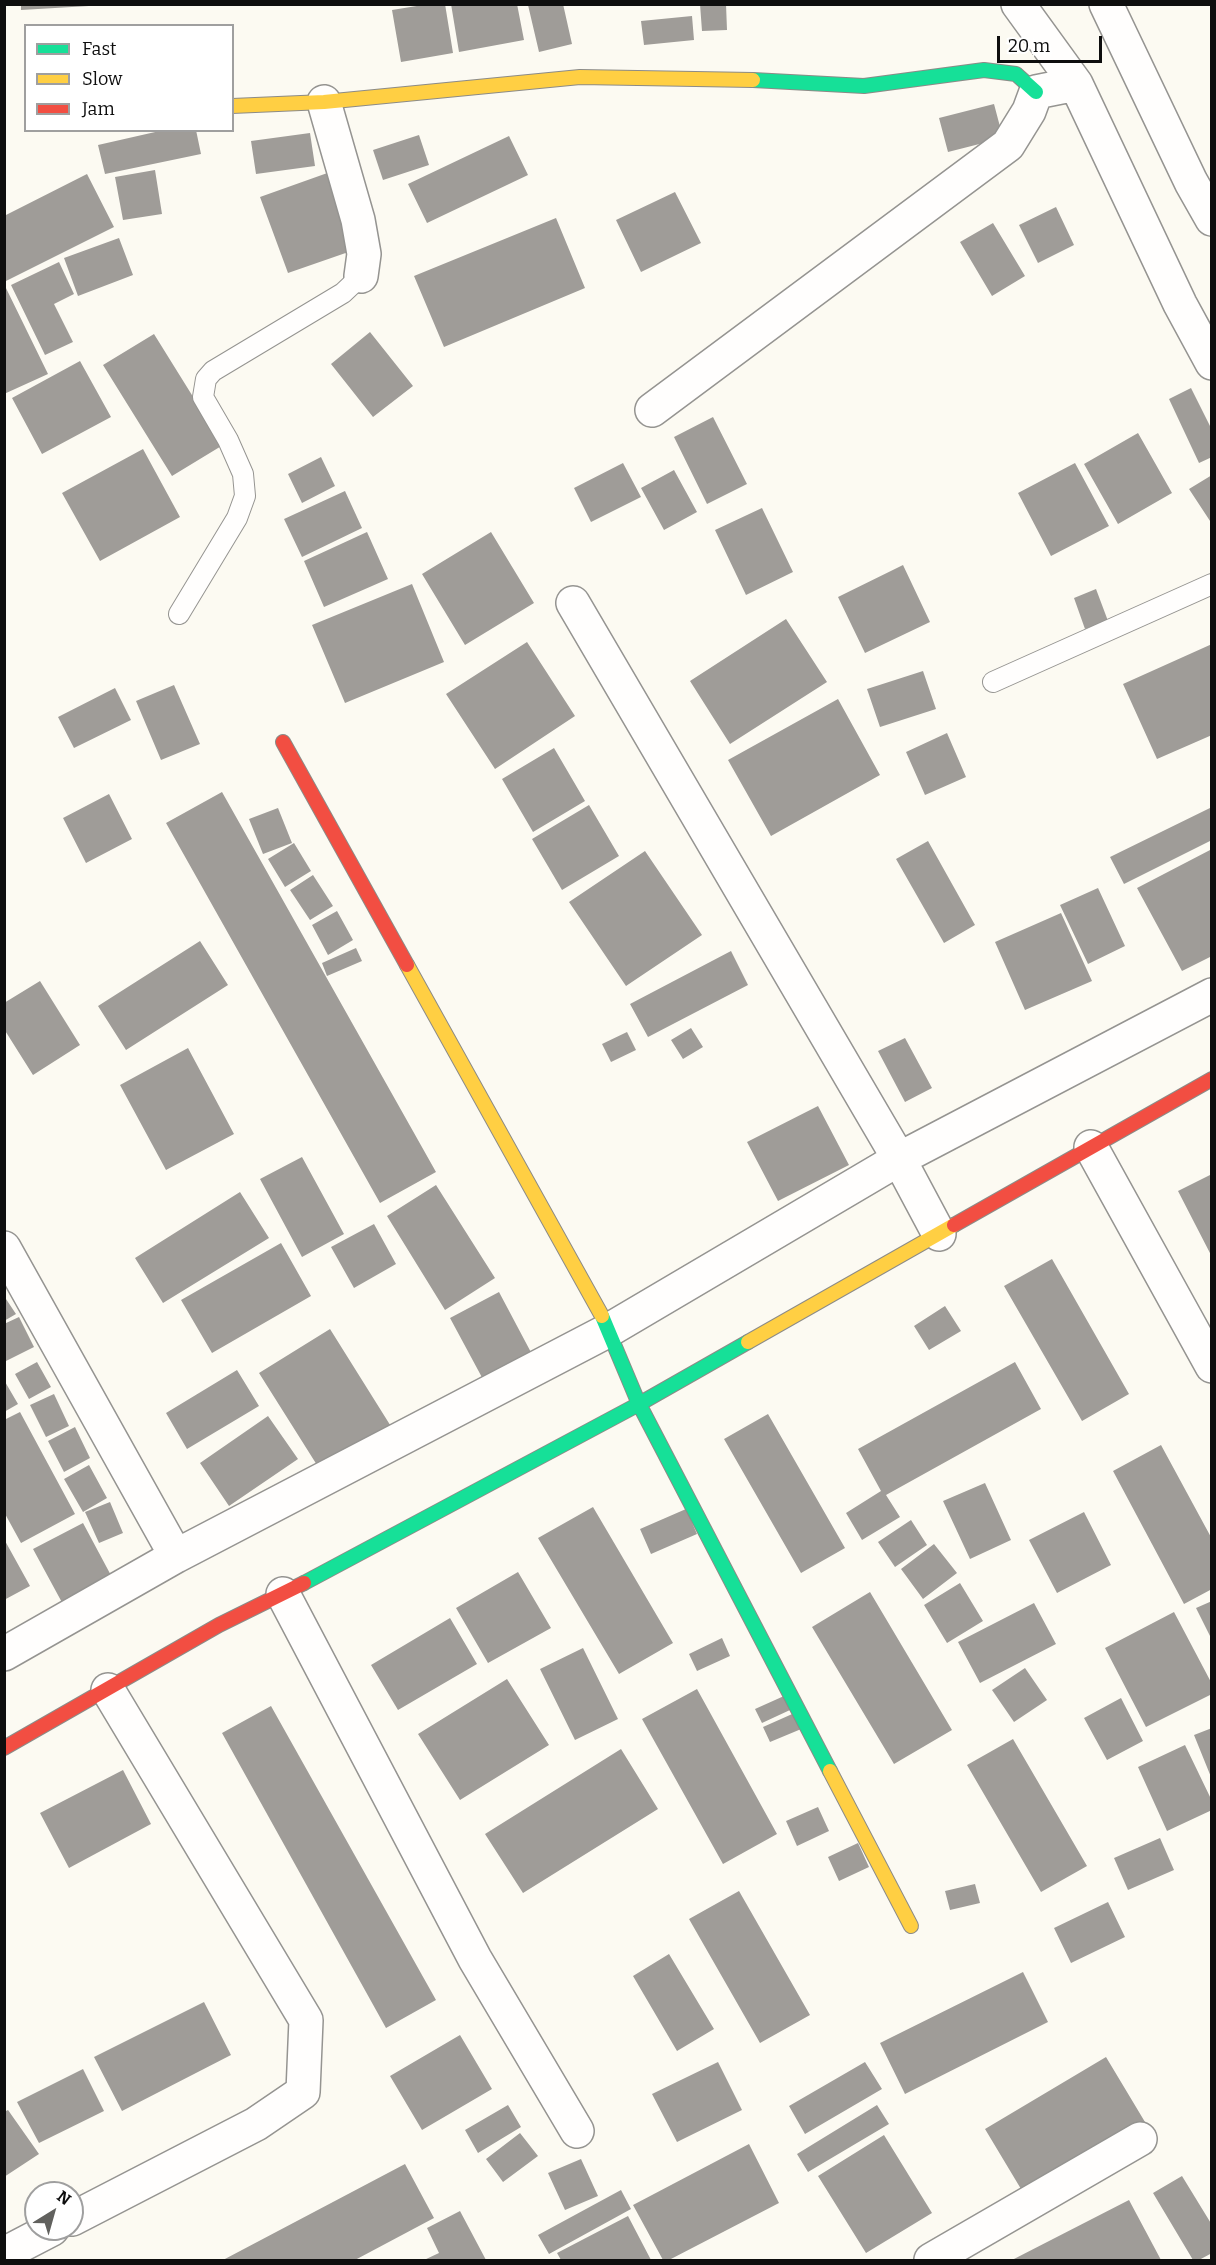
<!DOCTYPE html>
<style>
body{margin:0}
#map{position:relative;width:1216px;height:2265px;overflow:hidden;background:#fcfaf2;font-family:Bitter,serif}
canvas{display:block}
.frame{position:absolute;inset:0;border:6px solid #0e0e0e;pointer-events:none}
.legend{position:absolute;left:24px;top:24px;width:210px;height:108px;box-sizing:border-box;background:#fff;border:2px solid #9f9f9f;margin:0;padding:8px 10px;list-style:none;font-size:18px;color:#0e0e0e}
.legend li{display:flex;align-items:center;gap:12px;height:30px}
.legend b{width:30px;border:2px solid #9f9f9f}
.north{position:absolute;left:24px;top:2181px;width:60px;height:60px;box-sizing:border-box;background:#fff;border:2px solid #9f9f9f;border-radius:50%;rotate:37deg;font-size:16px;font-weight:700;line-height:24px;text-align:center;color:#0e0e0e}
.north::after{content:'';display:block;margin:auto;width:21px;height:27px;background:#61615e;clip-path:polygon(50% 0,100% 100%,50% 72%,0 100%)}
.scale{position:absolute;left:997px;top:36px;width:105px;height:27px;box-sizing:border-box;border:3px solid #0e0e0e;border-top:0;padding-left:8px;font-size:18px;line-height:21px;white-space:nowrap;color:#0e0e0e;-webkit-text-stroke:4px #fff;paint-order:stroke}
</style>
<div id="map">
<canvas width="1216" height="2265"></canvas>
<div class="frame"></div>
<ul class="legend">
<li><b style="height:8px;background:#16e098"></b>Fast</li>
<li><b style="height:8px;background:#ffcf43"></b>Slow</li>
<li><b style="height:8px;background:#f24e42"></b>Jam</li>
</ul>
<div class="north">N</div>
<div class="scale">20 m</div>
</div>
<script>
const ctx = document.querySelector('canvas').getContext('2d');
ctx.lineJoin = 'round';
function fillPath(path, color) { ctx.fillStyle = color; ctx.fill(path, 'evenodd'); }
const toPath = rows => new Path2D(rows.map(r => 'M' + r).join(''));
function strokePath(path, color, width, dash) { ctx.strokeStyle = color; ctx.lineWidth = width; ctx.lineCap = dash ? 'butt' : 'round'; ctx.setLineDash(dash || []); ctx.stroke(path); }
const building = toPath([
 [21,4,89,4,89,6,21,10],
 [429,4,445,4,453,53,401,62,392,10],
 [451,4,517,4,524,40,459,52],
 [563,4,572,44,539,52,528,5],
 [700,4,726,4,727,30,702,31],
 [692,16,694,40,644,45,641,21],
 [994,104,1003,138,948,152,939,118],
 [164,130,196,130,201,154,105,174,98,145],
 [310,133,315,166,256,174,251,141],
 [419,135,429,165,383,180,373,150],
 [509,136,528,175,427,223,408,184],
 [155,170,162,214,123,220,115,177],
 [333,171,360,248,288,273,260,197],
 [87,174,114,227,4,282,4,216],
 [675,192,701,243,641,272,616,220],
 [1056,207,1074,245,1038,263,1019,225],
 [556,218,585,288,444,347,414,276],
 [993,223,1025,276,992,296,960,242],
 [119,238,133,275,78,296,64,258],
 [59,262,74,294,54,304,73,342,45,355,11,285],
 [4,284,48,374,4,394],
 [370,332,413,386,373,417,331,364],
 [154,334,223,445,172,476,103,365],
 [80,361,111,417,42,454,12,398],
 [1191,388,1212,430,1212,457,1199,463,1169,399],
 [713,417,747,484,707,504,674,437],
 [1138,433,1172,493,1118,524,1084,464],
 [143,449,180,517,100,561,62,493],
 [321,457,335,486,302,503,288,474],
 [623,463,641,497,591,522,574,488],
 [1075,463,1109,526,1051,556,1018,493],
 [674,470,697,512,664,530,641,488],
 [1212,475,1212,524,1189,489],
 [345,491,362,528,302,557,284,519],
 [762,508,793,572,746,595,715,530],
 [367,532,388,579,324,607,304,561],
 [491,532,534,603,465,645,422,574],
 [903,565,930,622,865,653,838,597],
 [412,584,444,662,345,703,312,625],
 [1096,589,1108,621,1085,629,1074,598],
 [786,619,827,682,730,744,690,681],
 [527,642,575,716,495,769,446,694],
 [1212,644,1212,735,1157,759,1123,684],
 [923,671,936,709,880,727,867,689],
 [174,685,200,744,161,760,136,701],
 [115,688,131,720,74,748,58,717],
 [838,699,880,775,771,836,728,760],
 [947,733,966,777,925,795,906,752],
 [554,748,585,801,533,832,502,779],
 [222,792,436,1172,380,1203,166,823],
 [109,794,132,839,86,863,63,818],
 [589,805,619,856,562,890,532,839],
 [1212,807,1212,840,1124,884,1110,857],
 [278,808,292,843,263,854,249,819],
 [928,841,975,925,944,943,896,859],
 [294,843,311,871,285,887,268,859],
 [1212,849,1212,956,1182,971,1137,888],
 [645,851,702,935,626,986,569,902],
 [313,875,333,906,310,920,290,890],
 [1098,888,1125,946,1088,964,1060,905],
 [337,911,353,940,328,955,312,925],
 [1061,913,1092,981,1025,1010,995,942],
 [200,941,228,985,126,1050,98,1006],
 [356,948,362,961,327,976,322,963],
 [731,951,748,985,648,1037,630,1004],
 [40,981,80,1045,33,1075,4,1029,4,1003],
 [691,1028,703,1047,683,1059,671,1040],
 [627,1032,636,1050,611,1062,602,1044],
 [905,1038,932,1088,905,1102,878,1051],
 [188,1048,234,1134,166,1170,120,1085],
 [818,1106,849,1165,778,1201,747,1142],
 [302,1157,344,1234,302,1257,260,1179],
 [1212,1174,1212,1257,1178,1191],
 [436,1185,495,1278,445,1310,387,1216],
 [240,1192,269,1238,163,1303,135,1258],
 [374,1224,396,1264,354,1288,331,1247],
 [281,1243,311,1296,212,1353,181,1300],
 [1052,1259,1129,1394,1082,1421,1004,1286],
 [499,1292,534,1358,485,1383,450,1318],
 [4,1296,16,1314,4,1321],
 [945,1306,961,1331,929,1350,914,1326],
 [19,1317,34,1347,4,1362,4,1324],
 [330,1329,392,1428,322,1473,259,1373],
 [37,1362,51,1387,29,1399,15,1374],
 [1015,1362,1041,1409,886,1495,900,1517,862,1540,846,1513,881,1491,858,1449],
 [237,1370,259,1406,187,1449,166,1413],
 [4,1380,18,1404,4,1412],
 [54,1394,69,1426,46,1437,30,1405],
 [20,1412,75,1514,21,1543,4,1512,4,1420],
 [768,1414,845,1548,801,1573,724,1439],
 [268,1416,298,1459,229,1506,200,1463],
 [75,1427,90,1458,64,1472,48,1441],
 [1161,1445,1212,1539,1212,1589,1184,1604,1113,1471],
 [89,1465,107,1498,83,1512,64,1479],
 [985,1483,1011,1540,970,1559,943,1501],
 [110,1502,123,1533,99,1543,85,1512],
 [593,1507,673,1643,619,1674,538,1538],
 [686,1509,697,1534,651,1554,640,1529],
 [1084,1512,1111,1565,1057,1593,1029,1540],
 [911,1520,927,1545,895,1567,878,1542],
 [83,1523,114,1581,65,1608,33,1549],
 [4,1539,30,1586,4,1600],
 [934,1544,957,1573,923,1599,901,1569],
 [518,1572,551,1628,488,1663,456,1608],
 [960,1583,983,1621,947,1643,924,1605],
 [870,1592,952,1730,894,1764,812,1627],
 [1212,1601,1212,1640,1196,1608],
 [1034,1603,1056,1644,980,1683,958,1642],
 [1174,1612,1212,1684,1212,1694,1146,1727,1105,1648],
 [450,1618,477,1664,398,1710,371,1665],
 [722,1638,730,1656,697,1671,689,1654],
 [583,1648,618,1719,575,1740,540,1669],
 [1025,1668,1047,1700,1014,1722,992,1690],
 [507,1679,549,1745,460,1800,418,1734],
 [697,1689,777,1834,723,1864,642,1719],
 [784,1696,790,1710,762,1723,755,1709],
 [1121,1698,1143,1741,1107,1760,1084,1718],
 [271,1706,436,2000,386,2028,222,1733],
 [799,1711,806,1727,770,1742,763,1727],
 [1212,1728,1212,1777,1211,1777,1194,1735],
 [1013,1739,1087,1866,1041,1892,967,1765],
 [1185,1745,1212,1801,1212,1810,1167,1831,1138,1767],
 [621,1749,658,1809,523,1893,485,1834],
 [123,1770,151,1824,69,1868,40,1813],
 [818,1807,829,1831,797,1846,786,1821],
 [1160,1838,1174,1870,1128,1890,1114,1858],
 [858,1843,869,1867,839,1881,828,1857],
 [975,1884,980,1903,950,1910,945,1891],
 [739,1891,810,2015,760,2043,689,1919],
 [1108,1902,1125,1937,1071,1963,1054,1928],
 [669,1954,714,2029,677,2051,633,1976],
 [1023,1972,1048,2022,905,2094,880,2043],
 [204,2002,231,2055,122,2111,94,2057],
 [460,2035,492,2089,422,2130,390,2076],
 [1106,2057,1145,2122,1024,2194,985,2129],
 [718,2062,742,2110,677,2142,652,2094],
 [865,2062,882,2089,805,2134,789,2106],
 [83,2069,104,2111,39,2143,17,2102],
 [508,2105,521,2127,478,2153,465,2130],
 [877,2105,889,2124,808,2172,797,2154],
 [8,2110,39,2154,4,2177,4,2112],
 [520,2133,538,2156,503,2182,486,2159],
 [884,2135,932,2213,866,2253,818,2176],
 [749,2144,779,2203,669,2260,663,2260,633,2205],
 [581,2159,598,2196,565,2210,548,2173],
 [405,2164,434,2218,355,2260,223,2260],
 [1182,2176,1212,2225,1212,2253,1199,2260,1193,2260,1153,2193],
 [621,2190,631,2209,549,2254,538,2235],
 [1129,2200,1161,2260,1012,2260],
 [460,2211,486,2260,424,2260,439,2253,427,2228],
 [628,2216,651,2260,561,2260,557,2253]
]);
const lane = toPath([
 [179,614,237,518,245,496,243,474,228,440,203,397,206,379,213,371,343,293,361,276],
 [993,682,1212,584]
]);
const street = toPath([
 [1018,4,1076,84,1180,304,1212,363],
 [1106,4,1191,182,1212,219],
 [324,102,358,220,364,254,361,276],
 [652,410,1008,145,1029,111,1036,92,1076,84],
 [573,603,899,1159,939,1234],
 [1091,1147,1212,1366],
 [4,1248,176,1556],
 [283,1594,475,1959,577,2131],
 [4,1654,176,1556,609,1330,899,1159,1212,995],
 [72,2219,256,2124,303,2092,306,2020,108,1690],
 [4,2254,52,2229],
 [931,2260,1140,2139]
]);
const fast = toPath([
 [753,80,864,86,984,70,1016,74,1036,92],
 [602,1316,639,1404,830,1771],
 [304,1583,639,1404,748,1342]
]);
const slow = toPath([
 [232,106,324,102,580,77,753,80],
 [407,965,602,1316],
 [748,1342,954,1225],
 [830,1771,911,1926]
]);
const jam = toPath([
 [283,742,407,965],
 [954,1225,1212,1079],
 [4,1748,219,1625,304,1583]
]);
fillPath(building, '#9f9c98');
strokePath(lane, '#959491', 22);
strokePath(street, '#959491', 36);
strokePath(fast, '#8c8b87', 16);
strokePath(slow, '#8c8b87', 16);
strokePath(jam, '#8c8b87', 16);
strokePath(lane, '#fffefd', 20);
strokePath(street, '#fffefd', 33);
strokePath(fast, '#16e098', 14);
strokePath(slow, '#ffcf43', 14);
strokePath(jam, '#f24e42', 14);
</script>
